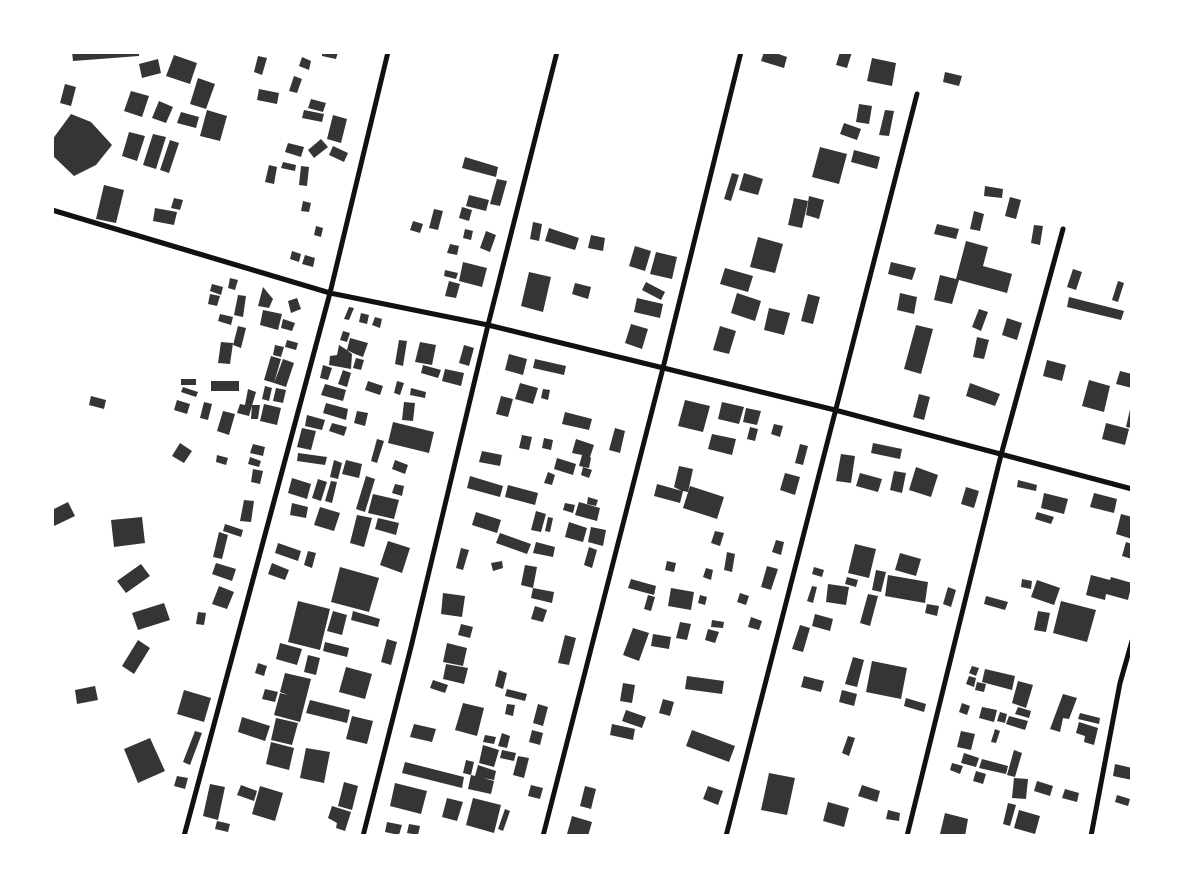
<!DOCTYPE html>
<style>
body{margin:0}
#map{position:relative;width:1184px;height:888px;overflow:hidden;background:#fff;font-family:"PT Sans",sans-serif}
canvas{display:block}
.frame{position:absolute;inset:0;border:54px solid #fff;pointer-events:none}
</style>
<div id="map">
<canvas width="1184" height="888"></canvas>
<div class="frame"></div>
</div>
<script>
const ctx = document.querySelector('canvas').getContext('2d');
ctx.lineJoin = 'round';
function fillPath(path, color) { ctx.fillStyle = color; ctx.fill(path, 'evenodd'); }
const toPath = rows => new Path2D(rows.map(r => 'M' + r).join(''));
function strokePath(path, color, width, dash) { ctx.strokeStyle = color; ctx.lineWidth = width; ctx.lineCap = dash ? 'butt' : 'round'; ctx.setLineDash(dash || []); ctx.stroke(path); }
const building = toPath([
 [72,52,139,52,139,56,73,61],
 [322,52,338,52,336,59,322,56],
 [764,52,773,52,787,57,784,68,761,61],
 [840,52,852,52,847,68,836,65],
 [174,55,197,63,190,84,166,76],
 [258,56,267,58,262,75,254,72],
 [302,57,311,61,309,70,299,66],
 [872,58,896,63,892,86,867,81],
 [158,59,161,73,142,78,139,64],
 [945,72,962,76,959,86,943,82],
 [294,76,302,79,297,93,289,91],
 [198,78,215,84,206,109,190,104],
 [65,84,76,87,71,106,60,103],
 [259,89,279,93,277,104,257,100],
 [131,91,149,96,142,117,124,111],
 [311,99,326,103,323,112,308,108],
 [159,101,173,107,166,123,152,118],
 [859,104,872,106,869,124,856,122],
 [207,110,227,116,220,141,200,136],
 [304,110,324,114,322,122,302,118],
 [885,110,894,111,889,136,879,135],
 [181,112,199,117,196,128,177,123],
 [71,114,91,122,112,145,96,165,74,176,52,155,52,140],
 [333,115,347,119,341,143,327,139],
 [844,123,861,129,857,140,840,134],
 [129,132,145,136,137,161,122,156],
 [153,134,166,137,156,169,143,165],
 [321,139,328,147,314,158,308,150],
 [170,140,179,143,169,173,160,170],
 [288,143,304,147,301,157,285,152],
 [333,146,348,153,344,162,329,155],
 [820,147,847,154,839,184,812,177],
 [854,150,880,157,877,169,851,162],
 [465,157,498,167,496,177,462,168],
 [283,162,296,165,295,171,281,168],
 [269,165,277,167,274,184,265,182],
 [301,166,309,167,307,186,299,185],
 [732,173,739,175,731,201,724,199],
 [744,173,763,179,758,195,739,190],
 [497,179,507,181,500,206,490,204],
 [104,185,124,190,116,223,96,219],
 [985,186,1003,189,1002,198,984,196],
 [469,195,489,200,486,211,466,206],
 [809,196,824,200,819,219,806,215],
 [1010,197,1021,200,1016,219,1005,216],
 [174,198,183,200,180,210,171,208],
 [794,198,808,201,802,228,788,225],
 [303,201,311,203,309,212,301,211],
 [462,207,472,210,469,221,459,218],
 [155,208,177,212,174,225,153,221],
 [434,209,443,211,438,230,429,228],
 [974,211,984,214,980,231,970,229],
 [413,221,423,224,420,233,410,230],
 [533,222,542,224,539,241,530,239],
 [937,224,959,229,956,239,934,234],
 [1034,225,1043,226,1040,245,1031,243],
 [316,226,323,228,321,237,314,235],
 [549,228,579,238,575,250,545,241],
 [465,229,473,231,471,240,463,238],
 [486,231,496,235,490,252,480,248],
 [591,235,605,238,603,251,588,248],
 [758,237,783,244,775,273,750,267],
 [966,241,988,247,983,266,1012,274,1007,293,959,280,952,304,934,300,940,275,956,279],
 [450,244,459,246,457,255,447,253],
 [635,246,651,251,645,271,629,266],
 [292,251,301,254,299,262,290,259],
 [656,252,677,257,672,279,650,274],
 [305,255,315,258,313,267,302,264],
 [463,262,487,268,482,287,459,281],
 [891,262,916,268,912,280,888,274],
 [725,268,753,276,748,292,720,284],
 [1073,269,1082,272,1076,290,1067,287],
 [445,270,458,273,456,279,444,276],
 [529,272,551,277,543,312,521,306],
 [230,278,238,280,235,290,228,288],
 [449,281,460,284,456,298,445,296],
 [1118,281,1124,283,1118,302,1112,300],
 [646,282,665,292,661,300,642,290],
 [575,283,591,287,588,299,572,294],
 [212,284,223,287,221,295,210,291],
 [263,287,273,299,269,308,258,306],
 [737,293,761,301,755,321,731,313],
 [900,293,917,297,914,314,897,310],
 [210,294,220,296,217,306,208,304],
 [808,294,820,297,813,324,801,321],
 [238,295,246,296,243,317,234,315],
 [1069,297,1124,311,1121,320,1067,307],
 [297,298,301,309,291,313,288,301],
 [637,298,663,304,660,318,634,312],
 [349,307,354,308,349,320,344,319],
 [769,308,790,313,784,335,764,330],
 [979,309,988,312,981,331,972,327],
 [263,310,282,314,278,330,260,325],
 [361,313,369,315,367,324,359,322],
 [220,314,233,317,231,325,218,321],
 [375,317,382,319,380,328,372,325],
 [1007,318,1022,323,1017,340,1002,335],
 [283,319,295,323,292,331,281,328],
 [631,324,648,329,642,349,625,343],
 [916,325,933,329,921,374,904,369],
 [238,326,246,328,241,348,233,345],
 [720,326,736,331,729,354,713,350],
 [343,331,350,333,347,342,340,340],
 [977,337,989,340,984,359,973,357],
 [350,338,368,343,363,357,355,354,347,350],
 [287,340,298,343,296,350,285,347],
 [399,340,407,341,403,366,395,364],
 [221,342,233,343,230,364,218,363],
 [420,342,436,345,432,365,415,362],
 [275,345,284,347,281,357,273,355],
 [339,345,347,350,352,354,351,369,329,365,330,356,337,355],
 [464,345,474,348,469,366,459,363],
 [509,354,527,359,523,375,505,370],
 [271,356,281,359,274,383,264,380],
 [356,358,364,360,361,370,353,368],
 [283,359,294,363,286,387,274,383],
 [535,359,566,366,564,375,533,368],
 [1047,360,1066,365,1062,381,1043,376],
 [323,365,332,368,328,380,320,378],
 [423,365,441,370,438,378,421,373],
 [445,369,464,373,461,386,442,381],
 [343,370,351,373,347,387,338,384],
 [1120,371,1132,374,1132,388,1116,384],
 [181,379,196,379,196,385,181,385],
 [1089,380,1110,386,1104,412,1082,406],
 [211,381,239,381,239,391,211,391],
 [368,381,383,386,380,395,365,390],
 [397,381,404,383,400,395,394,393],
 [520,383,538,388,533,404,515,399],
 [970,383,1000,394,995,406,966,396],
 [325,384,346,390,343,401,321,395],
 [265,386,272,388,269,401,262,399],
 [183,387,198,392,196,397,181,392],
 [276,388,286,390,283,403,273,401],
 [411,388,426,392,425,398,410,395],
 [248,389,256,392,249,416,237,413,240,404,245,405],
 [543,389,550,390,548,400,541,398],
 [919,394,930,397,924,420,913,417],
 [91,396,106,400,104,409,89,405],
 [501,396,513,399,508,417,496,414],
 [177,400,190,404,187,414,174,410],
 [685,400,710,406,703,432,678,426],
 [204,402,212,404,208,420,200,418],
 [404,402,415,403,413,421,402,420],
 [722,402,744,407,739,424,718,419],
 [326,403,348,409,346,420,323,413],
 [264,404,281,408,277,425,260,421],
 [252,405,260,405,258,419,251,419],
 [1131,405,1132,405,1132,428,1126,427],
 [746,408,761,411,757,425,743,422],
 [223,411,235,414,229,435,217,431],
 [357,411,368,413,365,426,354,423],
 [565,412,592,419,589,430,562,424],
 [307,415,325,420,322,430,305,426],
 [393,422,434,432,429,453,388,443],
 [332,423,347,427,344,436,329,431],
 [1106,423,1129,429,1125,445,1102,439],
 [774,424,783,426,780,437,771,434],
 [750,427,758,429,755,441,747,439],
 [302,428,316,431,311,450,297,447],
 [615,428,625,431,620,453,609,450],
 [712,434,736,439,732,455,708,449],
 [522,435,532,437,529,450,519,448],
 [544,438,553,440,551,450,542,448],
 [377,439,384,441,377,463,371,461],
 [576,439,594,445,590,457,591,458,589,468,579,466,582,455,572,453],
 [180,443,192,451,184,463,172,456],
 [873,443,902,449,900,459,871,453],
 [253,444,265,447,263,456,250,453],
 [800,444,808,446,803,465,795,463],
 [482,451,502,455,500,466,479,462],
 [298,453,327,457,325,465,297,461],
 [841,454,855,456,851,483,836,481],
 [217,455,228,458,226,465,216,462],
 [250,457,261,461,259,467,248,464],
 [557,458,576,464,573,475,554,469],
 [334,460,342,463,338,479,330,477],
 [346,460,362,464,359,478,342,474],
 [395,460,408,465,405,474,392,469],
 [679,466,693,469,688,492,683,491,680,503,654,496,657,484,682,491,674,487],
 [583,467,592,470,589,478,581,475],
 [916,467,938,475,931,497,909,490],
 [253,469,263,471,260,484,251,482],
 [894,471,906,473,902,493,890,490],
 [548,472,555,475,552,485,544,483],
 [785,473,800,477,795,495,780,490],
 [860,473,882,479,878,492,856,486],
 [366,476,375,479,365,512,356,509],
 [470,476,503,486,500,497,467,488],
 [292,478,311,484,307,499,288,493],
 [318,479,327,482,321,501,312,498],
 [1018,480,1037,485,1036,491,1017,487],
 [331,481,337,482,332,503,325,501],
 [395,484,404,486,402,496,392,493],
 [508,485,538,493,535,505,505,497],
 [690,486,724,497,717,519,683,508],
 [966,487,979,491,974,508,961,504],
 [1044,493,1068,499,1064,514,1041,508],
 [1094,493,1117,499,1114,513,1090,507],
 [373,494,399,500,394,519,368,513],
 [588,497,598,500,596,506,587,504],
 [244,500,254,501,251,522,240,521],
 [68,502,75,516,52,527,52,510],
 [579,502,600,508,597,521,575,515],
 [292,503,308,507,306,518,290,515],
 [565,503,575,505,573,513,563,510],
 [320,507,340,513,334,531,314,525],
 [536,511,546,514,541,532,531,530],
 [476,512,501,520,497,533,472,525],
 [1037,512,1054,517,1051,524,1035,519],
 [1121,514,1132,517,1132,539,1116,534],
 [357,515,372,518,364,547,350,543],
 [142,517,145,543,114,547,111,520],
 [548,517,553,518,550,532,545,531],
 [378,518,399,523,396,535,375,529],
 [569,522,587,528,583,542,565,537],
 [225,524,243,530,241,537,223,531],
 [591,527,606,530,603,546,588,542],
 [715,531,724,533,720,546,711,543],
 [219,532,228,535,222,559,213,557],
 [500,533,531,544,527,554,496,543],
 [776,540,784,542,781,555,772,552],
 [388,541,410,548,402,573,380,565],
 [536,542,555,547,553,557,533,553],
 [1126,542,1132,544,1132,559,1122,556],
 [278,543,301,551,298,561,275,553],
 [855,544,876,549,869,578,848,573],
 [589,547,597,550,592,568,584,565],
 [461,548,469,550,463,570,456,568],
 [308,551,316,553,312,568,304,565],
 [727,552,735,554,732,572,724,570],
 [900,553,921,559,916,576,895,570],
 [502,561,503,568,493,571,491,563],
 [667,561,676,563,674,572,665,570],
 [216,563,236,569,232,581,212,574],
 [272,563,289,570,285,580,268,574],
 [141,564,150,576,126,593,117,581],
 [525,565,537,567,533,588,521,585],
 [767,566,778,569,771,590,761,587],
 [340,567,379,578,369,612,331,602],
 [814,567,824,570,822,577,812,574],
 [706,568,713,570,711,580,703,577],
 [876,570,886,572,881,592,872,590],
 [888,575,928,582,925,603,885,596],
 [1091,575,1110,580,1111,577,1132,583,1128,600,1106,594,1105,600,1086,595],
 [847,577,858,580,856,587,845,584],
 [631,579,656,586,654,595,628,588],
 [1022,579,1032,581,1031,589,1021,587],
 [1037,580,1060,588,1054,605,1031,597],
 [828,584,849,587,846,605,826,602],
 [219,586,234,592,227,609,212,604],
 [812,586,817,587,813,603,807,601],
 [948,587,956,590,951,607,943,604],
 [533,588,554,592,552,603,531,598],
 [671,588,694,592,691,610,668,606],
 [443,593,465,596,462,617,441,614],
 [740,593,749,596,746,605,737,602],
 [868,594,878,596,870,626,860,623],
 [648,595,655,597,651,611,644,609],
 [700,595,707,597,705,605,698,603],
 [986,596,1008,602,1005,610,984,604],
 [298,601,330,609,320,650,288,642],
 [1061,601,1096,610,1087,642,1053,633],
 [164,603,170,620,138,630,132,613],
 [927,604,939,606,937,616,925,613],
 [535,606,547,610,543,622,531,619],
 [333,611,347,615,342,635,327,631],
 [353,611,380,619,378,627,351,620],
 [1038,611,1050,613,1046,632,1034,630],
 [198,612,206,613,204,625,196,624],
 [815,614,833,619,830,631,812,626],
 [751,617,762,621,759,630,748,627],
 [712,620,724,622,723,628,711,627],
 [680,622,691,624,687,640,676,638],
 [461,624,473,627,470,638,458,635],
 [800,625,810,628,803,652,792,649],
 [633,628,649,633,639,661,623,655],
 [708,629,719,632,715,643,705,640],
 [653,634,671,637,669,649,651,646],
 [565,635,576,638,569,665,558,663],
 [387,639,397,642,391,665,381,662],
 [138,640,150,648,134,674,122,666],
 [325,642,349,648,347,657,323,651],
 [280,643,302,649,297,665,276,659],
 [447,643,467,648,463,666,443,662],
 [308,655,320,658,316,675,304,672],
 [853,657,864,660,857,687,845,684],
 [872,661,907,668,901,699,866,692],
 [258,663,267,666,264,676,255,673],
 [446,664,468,668,464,684,443,679],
 [972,666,979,668,976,676,969,673],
 [346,667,372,674,365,699,339,692],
 [985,669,1015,676,1012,690,982,682],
 [499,670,507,673,503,689,495,686],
 [285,673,311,679,300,722,274,715,280,693,288,695,280,692],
 [687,676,724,681,722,694,685,689],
 [804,676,824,681,821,692,801,687],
 [969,676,976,678,974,687,966,684],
 [433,680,448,685,445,693,430,688],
 [1018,681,1033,685,1026,708,1012,703],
 [977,682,986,684,984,692,975,690],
 [623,683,635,685,632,703,620,701],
 [95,686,98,700,77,704,75,690],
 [265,689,278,692,275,702,262,699],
 [507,689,527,694,525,701,505,696],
 [184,690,211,698,204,722,177,714],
 [842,690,857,694,854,706,839,702],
 [1063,694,1077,698,1069,719,1063,718,1060,732,1050,729],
 [906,698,926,704,924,712,904,706],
 [663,699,674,702,670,716,659,713],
 [310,700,350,710,347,723,306,713],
 [463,703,484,708,477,736,455,730],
 [962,703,970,706,967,715,959,712],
 [507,704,515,705,513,716,505,714],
 [538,704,548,707,543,726,533,723],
 [982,707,997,710,994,722,979,718],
 [1018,707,1031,711,1029,718,1015,714],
 [626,710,646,717,642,728,622,721],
 [1000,712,1007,714,1005,723,997,721],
 [1080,713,1100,718,1099,724,1078,719],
 [352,716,373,721,367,744,346,739],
 [1009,716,1028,721,1025,730,1006,724],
 [242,717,270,726,265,741,238,732],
 [276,718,298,723,292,745,271,740],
 [1079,722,1098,728,1094,745,1084,742,1085,736,1076,733],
 [414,724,436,729,432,742,410,737],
 [612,724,635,729,633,740,610,735],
 [995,729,1000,731,996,743,991,742],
 [532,730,543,733,540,745,529,742],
 [692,730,735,746,729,762,686,746],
 [195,731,202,733,190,765,183,762],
 [961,731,975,734,971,750,957,747],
 [502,733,510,736,507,748,498,746],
 [485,735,496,737,494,744,483,742],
 [848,736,855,738,849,756,842,753],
 [150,738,165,771,138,783,124,749],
 [271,742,294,748,289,770,266,764],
 [483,745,499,750,494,767,479,763],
 [306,748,330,752,324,783,300,778],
 [502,750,516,753,514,761,500,758],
 [1014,750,1022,753,1015,777,1007,775],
 [964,753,979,758,976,767,961,763],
 [518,756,529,758,524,778,513,775],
 [982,759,1008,766,1006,774,979,768],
 [466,760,474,762,471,775,463,773],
 [405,762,464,777,462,788,402,773],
 [952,763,963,766,960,774,950,770],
 [1115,764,1132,768,1132,780,1113,776],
 [478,765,496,771,494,780,483,778,494,781,491,794,468,789,471,775,475,776],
 [976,771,986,774,983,784,973,781],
 [769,773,795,778,787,815,761,810],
 [177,776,188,778,185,789,174,786],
 [1014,778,1028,779,1026,799,1012,798],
 [1037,781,1053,786,1050,796,1034,791],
 [344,782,358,786,352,810,338,806],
 [395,783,427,791,421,814,390,806],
 [210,784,225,787,218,820,203,816],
 [241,785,257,791,254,801,237,795],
 [531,785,543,788,540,799,528,796],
 [862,785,880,791,877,802,858,796],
 [260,786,283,793,275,821,252,814],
 [585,786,596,789,591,809,580,806],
 [708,786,723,791,718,805,703,799],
 [1065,789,1079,793,1077,802,1062,798],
 [1117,795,1130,799,1128,806,1115,802],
 [447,798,463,802,457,821,442,817],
 [473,798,501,805,494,833,466,825],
 [828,802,849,808,844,827,823,821],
 [1008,803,1016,805,1010,826,1003,824],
 [332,806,351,812,345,831,336,828,337,823,328,818],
 [505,809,510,811,503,831,498,829],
 [888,810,900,813,899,821,886,819],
 [1019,810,1040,816,1035,834,1014,828],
 [945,813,968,819,965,836,946,836,940,834],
 [572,816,592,822,588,836,573,836,567,834],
 [217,821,230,824,228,832,215,829],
 [387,822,402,825,399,835,385,832],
 [409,824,420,826,418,835,407,833]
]);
const minor = toPath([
 [52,210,330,293,488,325,835,410,1132,489],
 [184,836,330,293,388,52],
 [363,836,411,647,488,325,557,52],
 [543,836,663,368,741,52],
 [726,836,917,94],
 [907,836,1001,455,1063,229],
 [1091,836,1120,683,1132,641]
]);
fillPath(building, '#353535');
strokePath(minor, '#111', 5);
</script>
